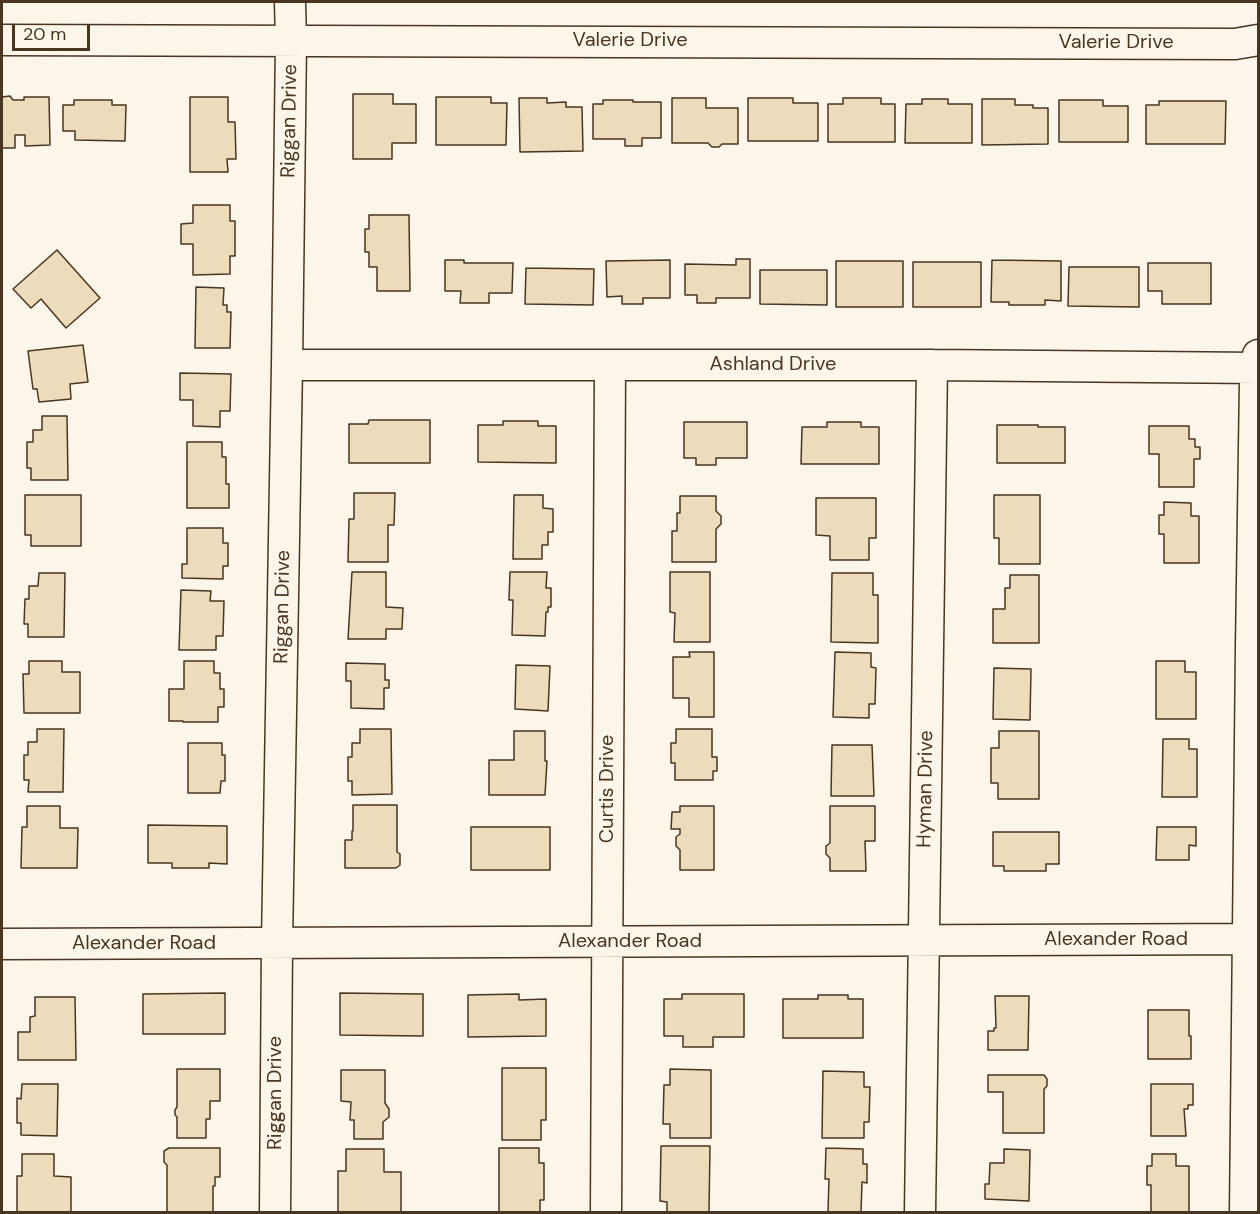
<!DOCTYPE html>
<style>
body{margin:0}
#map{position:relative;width:1260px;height:1214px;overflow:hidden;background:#fbf6e9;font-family:"DM Sans",sans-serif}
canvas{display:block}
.frame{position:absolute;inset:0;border:3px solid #4a3520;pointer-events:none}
.scale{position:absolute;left:12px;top:24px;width:78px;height:27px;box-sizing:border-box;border:3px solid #4a3520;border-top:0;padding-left:8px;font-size:18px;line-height:21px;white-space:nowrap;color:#4a3520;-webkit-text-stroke:4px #fbf6e9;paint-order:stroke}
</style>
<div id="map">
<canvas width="1260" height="1214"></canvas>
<div class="frame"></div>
<div class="scale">20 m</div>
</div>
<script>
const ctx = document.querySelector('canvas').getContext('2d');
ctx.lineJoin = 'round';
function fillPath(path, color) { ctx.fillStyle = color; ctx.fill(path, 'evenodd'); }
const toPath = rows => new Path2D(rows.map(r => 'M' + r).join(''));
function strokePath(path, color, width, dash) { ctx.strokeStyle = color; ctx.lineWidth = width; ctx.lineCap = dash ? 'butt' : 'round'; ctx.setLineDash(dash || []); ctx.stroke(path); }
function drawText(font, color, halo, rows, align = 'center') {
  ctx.font = font + ' "DM Sans",sans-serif'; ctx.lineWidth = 4.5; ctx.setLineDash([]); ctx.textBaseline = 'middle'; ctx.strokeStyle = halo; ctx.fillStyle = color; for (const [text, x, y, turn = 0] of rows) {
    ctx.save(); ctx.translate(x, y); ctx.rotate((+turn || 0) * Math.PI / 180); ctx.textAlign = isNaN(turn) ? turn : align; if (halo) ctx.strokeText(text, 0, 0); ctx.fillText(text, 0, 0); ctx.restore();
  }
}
const building = toPath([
 [353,94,393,94,393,104,416,104,416,143,392,143,392,159,353,159,353,94],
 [10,96,13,100,24,100,24,97,49,97,50,145,25,146,25,135,15,135,15,148,2,148,2,97,10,96],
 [190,97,228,97,228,122,235,122,236,159,227,159,228,172,190,172,190,97],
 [436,97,491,97,491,103,507,103,506,145,436,145,436,97],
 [519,98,547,98,547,103,566,102,566,107,582,107,583,151,520,152,519,98],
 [672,98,706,98,706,108,738,108,738,144,722,144,719,147,712,147,708,143,672,143,672,98],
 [748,98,793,98,793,103,818,103,818,141,748,141,748,98],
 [843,98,881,98,881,104,895,104,895,142,828,142,828,104,843,104,843,98],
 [922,99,948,99,948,104,972,104,972,143,905,143,906,104,922,104,922,99],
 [982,99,1015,99,1015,105,1033,105,1033,108,1048,108,1048,144,982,145,982,99],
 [74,100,112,100,112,105,126,105,125,141,75,140,75,131,63,131,63,105,74,105,74,100],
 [603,100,633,100,633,102,661,102,661,138,642,138,642,146,625,146,625,139,593,139,593,104,603,104,603,100],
 [1059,100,1103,100,1103,106,1128,106,1128,142,1059,142,1059,100],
 [1159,101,1226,101,1225,144,1146,144,1146,105,1159,105,1159,101],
 [193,205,230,205,230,221,235,221,235,256,230,256,230,274,193,275,193,244,181,244,181,224,193,223,193,205],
 [369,215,409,215,410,291,377,291,377,267,369,267,369,252,365,252,365,229,369,229,369,215],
 [57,250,100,298,66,328,41,299,31,308,13,289,57,250],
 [736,259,750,259,750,298,716,298,716,303,697,303,697,295,685,295,685,264,736,265,736,259],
 [445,260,464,260,464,263,513,263,512,293,489,293,489,303,460,303,461,291,445,291,445,260],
 [670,260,670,298,643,298,643,304,622,304,622,296,607,297,606,261,670,260],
 [992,260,1061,261,1061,301,1045,300,1045,305,1009,305,1009,302,991,302,992,260],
 [836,261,903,261,903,307,836,307,836,261],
 [913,262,981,262,981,307,913,307,913,262],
 [1148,263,1211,263,1211,304,1162,304,1162,291,1148,291,1148,263],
 [1069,267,1139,267,1139,307,1068,306,1069,267],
 [526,268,594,269,593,305,525,304,526,268],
 [760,270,827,270,827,305,760,304,760,270],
 [196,287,224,288,223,305,227,305,227,312,231,312,230,348,195,348,196,287],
 [83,345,88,382,70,384,71,399,39,402,37,389,33,389,28,351,83,345],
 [180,373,231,374,230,411,220,411,220,427,193,426,193,400,180,400,180,373],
 [42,416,67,416,68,480,31,480,31,468,27,468,27,442,33,442,33,430,42,430,42,416],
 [369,420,430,420,430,463,349,463,349,424,368,424,369,420],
 [503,421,538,421,538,426,556,426,556,463,478,462,478,425,503,425,503,421],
 [684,422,747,422,747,458,716,458,716,465,696,465,696,458,684,458,684,422],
 [827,422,861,422,861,427,879,427,879,464,801,464,802,427,827,427,827,422],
 [997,425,1038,425,1038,427,1065,427,1065,463,997,463,997,425],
 [1149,426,1189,426,1189,439,1195,439,1195,447,1200,447,1200,459,1194,459,1194,487,1159,487,1159,454,1149,454,1149,426],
 [187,442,222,442,222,457,226,457,226,484,229,484,229,508,187,508,187,442],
 [354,493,395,493,394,525,388,525,388,562,348,562,349,519,354,519,354,493],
 [25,495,81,495,81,546,31,546,31,535,25,535,25,495],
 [514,495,543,495,543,508,553,509,553,532,548,532,548,545,542,545,542,559,513,559,514,495],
 [994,495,1040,495,1040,564,999,564,999,538,994,538,994,495],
 [680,496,716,496,716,511,721,516,721,524,716,529,716,562,672,562,672,531,677,531,677,513,680,513,680,496],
 [816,498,876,498,876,538,869,538,869,560,830,560,830,536,816,535,816,498],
 [1164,502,1191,503,1191,516,1199,516,1199,563,1164,563,1164,534,1159,534,1159,515,1164,515,1164,502],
 [187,528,223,528,223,543,228,543,228,566,223,566,223,579,182,578,182,564,187,564,187,528],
 [352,572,386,572,386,607,403,608,402,629,386,629,386,639,348,639,352,572],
 [510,572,547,572,546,588,551,588,551,607,548,607,548,612,546,612,545,636,512,635,513,600,509,600,510,572],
 [670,572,710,572,710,642,674,642,675,613,670,612,670,572],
 [39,573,65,573,64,637,28,637,28,624,24,624,25,599,29,599,29,586,38,586,39,573],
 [832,573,873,573,873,595,878,595,878,643,831,642,832,573],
 [1010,575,1039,575,1039,643,993,643,993,609,1005,609,1005,588,1010,588,1010,575],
 [181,590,211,591,210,601,224,601,223,636,216,636,216,650,179,650,181,590],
 [689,652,714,652,714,717,689,717,689,698,673,698,673,657,690,657,689,652],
 [835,652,871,653,871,667,876,668,875,704,869,704,869,718,833,717,835,652],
 [29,661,62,661,62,672,80,672,80,713,24,713,23,674,29,674,29,661],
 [184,661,214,661,214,673,220,673,220,689,224,689,224,707,218,707,218,722,183,722,183,721,169,721,169,689,184,689,184,661],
 [1156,661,1185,661,1185,672,1196,672,1196,719,1156,719,1156,661],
 [346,663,385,664,385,680,389,680,389,688,384,688,384,709,351,708,351,681,346,681,346,663],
 [516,665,550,666,548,711,515,709,516,665],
 [994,668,1031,669,1030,720,993,719,994,668],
 [37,729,64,729,63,792,28,792,29,780,24,780,24,755,28,755,28,742,37,742,37,729],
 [360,729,391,729,392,794,352,795,352,781,348,781,348,757,352,757,352,743,360,743,360,729],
 [676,729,712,729,712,757,717,757,717,771,713,771,713,780,675,780,675,763,671,763,671,743,676,743,676,729],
 [514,731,545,731,545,761,547,761,545,795,489,795,489,760,514,760,514,731],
 [999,731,1039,731,1039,799,998,799,998,783,991,783,991,748,999,748,999,731],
 [1163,739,1189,739,1189,749,1197,749,1197,797,1162,797,1163,739],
 [188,743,222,743,222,755,225,755,225,781,221,781,220,793,188,793,188,743],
 [832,745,872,745,874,796,831,796,832,745],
 [353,805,397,805,397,852,400,854,400,865,396,868,345,868,345,840,352,840,352,831,353,831,353,805],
 [27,806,60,806,60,828,78,828,77,868,21,868,22,827,27,827,27,806],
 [680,806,714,806,714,870,680,870,680,850,676,846,676,837,680,834,680,829,671,829,672,812,680,812,680,806],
 [830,806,875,806,875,841,865,841,866,871,830,871,830,858,826,854,826,846,830,843,830,806],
 [148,825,227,826,227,864,209,863,209,868,172,868,172,863,148,863,148,825],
 [471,827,550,827,550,870,471,870,471,827],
 [1157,827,1196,827,1196,846,1189,845,1189,860,1156,860,1157,827],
 [993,832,1059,832,1059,864,1046,864,1046,871,1004,871,1004,866,993,866,993,832],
 [225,993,225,1034,143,1034,143,994,225,993],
 [340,993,423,994,423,1036,340,1035,340,993],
 [519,994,519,1000,546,999,546,1036,468,1037,468,995,519,994],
 [682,994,744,994,744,1037,713,1037,713,1047,683,1047,683,1036,664,1036,664,999,682,999,682,994],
 [818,995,848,995,848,999,863,999,863,1038,783,1038,783,999,818,999,818,995],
 [995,996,1029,996,1028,1050,988,1050,988,1031,994,1031,994,1028,996,1028,995,996],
 [35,997,75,997,76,1060,18,1060,18,1032,30,1032,30,1017,35,1016,35,997],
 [1148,1010,1189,1010,1189,1036,1191,1036,1191,1059,1148,1059,1148,1010],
 [502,1068,546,1068,546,1120,541,1120,541,1140,502,1140,502,1068],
 [177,1069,220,1069,220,1101,210,1101,210,1119,206,1119,206,1138,177,1138,177,1117,175,1115,175,1110,177,1107,177,1069],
 [670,1069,711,1070,711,1138,670,1138,670,1124,663,1124,664,1085,670,1085,670,1069],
 [341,1070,385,1070,385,1103,389,1109,389,1117,383,1122,383,1139,354,1139,354,1120,350,1120,351,1102,341,1101,341,1070],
 [823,1071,864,1072,864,1087,870,1087,869,1122,864,1122,864,1138,822,1138,823,1071],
 [988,1075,1044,1075,1047,1079,1047,1086,1044,1089,1044,1133,1003,1133,1003,1092,988,1092,988,1075],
 [22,1084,58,1084,57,1136,21,1135,21,1123,17,1123,17,1098,21,1099,22,1084],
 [1151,1084,1193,1084,1193,1105,1188,1105,1188,1109,1184,1109,1186,1136,1151,1136,1151,1084],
 [661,1146,710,1146,709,1212,667,1212,667,1202,660,1201,661,1146],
 [169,1148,220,1148,220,1177,215,1177,215,1186,213,1186,213,1212,167,1212,167,1165,164,1162,164,1151,169,1148],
 [499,1148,539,1148,539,1163,544,1163,544,1200,540,1200,540,1212,499,1212,499,1148],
 [826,1148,863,1149,863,1164,867,1164,867,1183,862,1182,861,1212,828,1212,829,1179,825,1179,826,1148],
 [346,1149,384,1149,384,1172,401,1172,401,1212,338,1212,338,1171,346,1171,346,1149],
 [1004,1149,1030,1150,1029,1201,985,1199,985,1184,989,1184,990,1163,1004,1163,1004,1149],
 [22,1154,54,1154,54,1176,71,1177,71,1212,17,1212,17,1176,22,1176,22,1154],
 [1152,1154,1176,1154,1176,1166,1189,1166,1189,1212,1151,1212,1151,1185,1147,1185,1147,1166,1152,1166,1152,1154]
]);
const minor = toPath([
 [2,40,1235,44,1258,40],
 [287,365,932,365,1258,368],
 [2,944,1258,939],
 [275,1212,277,943,287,365,291,41,290,2],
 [606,1212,610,365],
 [920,1212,932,365],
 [1245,1212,1251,647,1255,381,1258,355]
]);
const streetNames = [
 ["Valerie Drive",630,41],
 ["Valerie Drive",1116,43],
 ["Riggan Drive",290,121,-89],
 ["Ashland Drive",773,365],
 ["Riggan Drive",283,607,-89],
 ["Curtis Drive",608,789,-90],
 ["Hyman Drive",926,789,-89],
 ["Alexander Road",1116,940],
 ["Alexander Road",630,942],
 ["Alexander Road",144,944],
 ["Riggan Drive",276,1093,-90]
];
fillPath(building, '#ecdcbc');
strokePath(building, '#4a3520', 1.5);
strokePath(minor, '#4a3520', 33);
strokePath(minor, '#fbf6e9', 30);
drawText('20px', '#4a3520', '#fbf6e9', streetNames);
</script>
